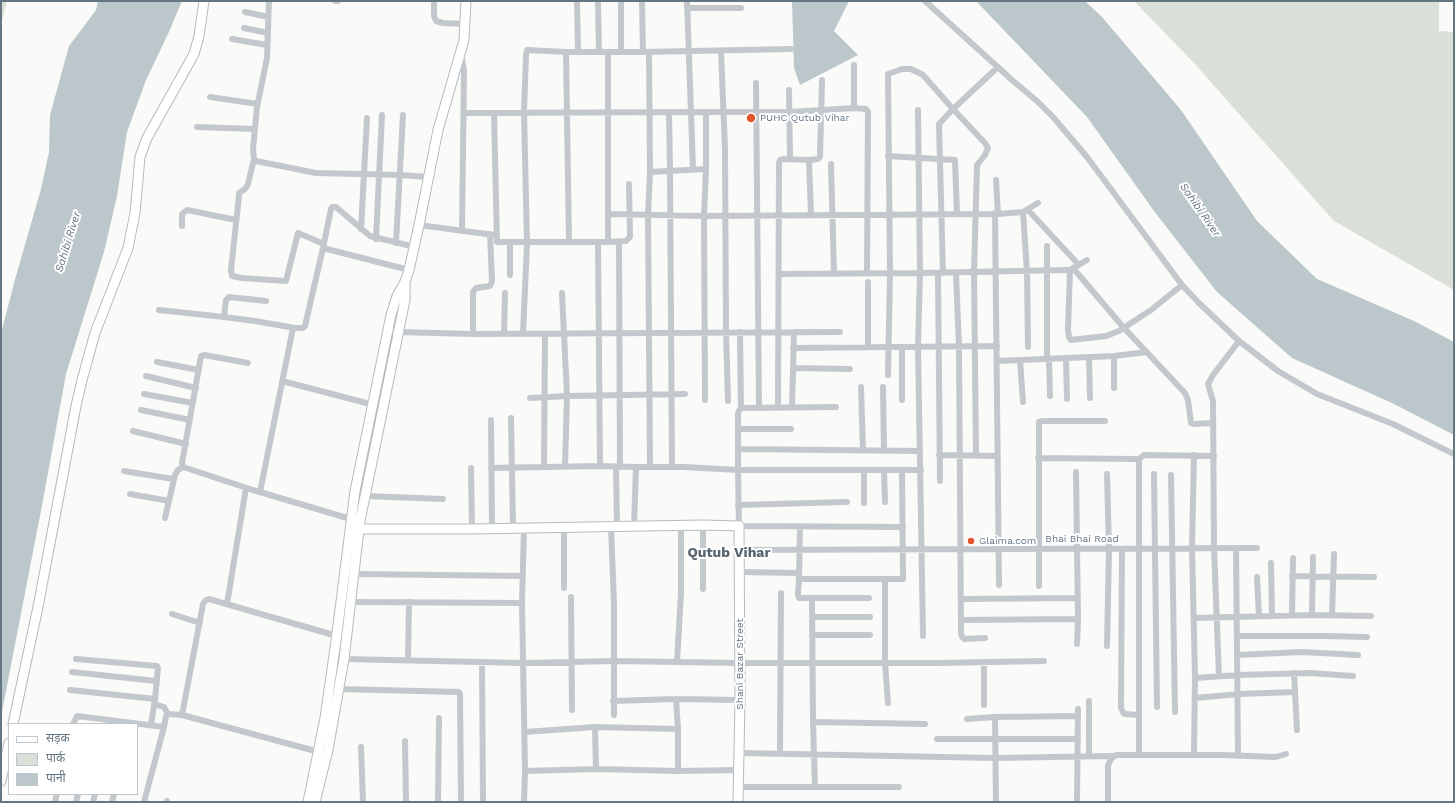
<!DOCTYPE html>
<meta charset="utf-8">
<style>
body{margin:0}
#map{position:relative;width:1455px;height:803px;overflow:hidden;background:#fafaf8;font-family:"Work Sans","Noto Sans Devanagari",sans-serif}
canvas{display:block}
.frame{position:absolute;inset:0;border:2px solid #657683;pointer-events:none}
.legend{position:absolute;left:8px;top:723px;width:130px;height:72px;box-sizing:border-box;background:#fff;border:1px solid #c1c8cd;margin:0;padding:5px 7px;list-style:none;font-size:12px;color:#657683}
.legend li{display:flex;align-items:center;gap:8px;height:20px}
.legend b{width:20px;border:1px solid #c1c8cd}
</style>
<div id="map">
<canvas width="1455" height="803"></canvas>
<div class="frame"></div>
<ul class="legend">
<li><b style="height:5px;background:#fff"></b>सड़क</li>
<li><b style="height:11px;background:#dadfd7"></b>पार्क</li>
<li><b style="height:11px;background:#bbc7cb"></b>पानी</li>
</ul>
</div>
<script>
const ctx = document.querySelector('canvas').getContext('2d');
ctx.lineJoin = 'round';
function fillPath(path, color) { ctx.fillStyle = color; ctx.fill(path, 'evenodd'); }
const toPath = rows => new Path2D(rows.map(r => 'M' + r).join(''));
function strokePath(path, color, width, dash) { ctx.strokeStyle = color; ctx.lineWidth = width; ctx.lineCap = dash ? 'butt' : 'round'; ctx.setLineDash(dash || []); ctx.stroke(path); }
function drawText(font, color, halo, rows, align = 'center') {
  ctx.font = font + ' "Work Sans",sans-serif'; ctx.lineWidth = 4; ctx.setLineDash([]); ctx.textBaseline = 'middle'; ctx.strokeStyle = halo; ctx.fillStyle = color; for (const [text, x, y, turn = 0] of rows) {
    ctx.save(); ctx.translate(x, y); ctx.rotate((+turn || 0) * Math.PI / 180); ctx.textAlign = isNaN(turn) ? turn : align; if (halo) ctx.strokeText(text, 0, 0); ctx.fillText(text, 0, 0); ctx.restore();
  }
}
const green = toPath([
 [1,1,7,1,1,25],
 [1134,1,1439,1,1439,31,1454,32,1454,290,1334,221,1194,63]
]);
const water = toPath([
 [98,1,182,1,168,34,146,80,127,132,117,196,104,252,66,374,43,500,1,717,1,333,16,276,41,189,49,152,50,115,69,46,96,10],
 [792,1,849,1,834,31,858,55,800,85,794,68],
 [976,1,1085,1,1102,17,1181,110,1257,221,1317,279,1414,321,1454,342,1454,435,1394,404,1292,358,1217,292,1154,211,1087,117]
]);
const street = toPath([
 [269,1,267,58,257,107,253,149,254,159,256,161,316,173,400,175,428,177],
 [335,1,338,1],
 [434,1,434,16,436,21,443,23,466,24],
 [577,1,578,52],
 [598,1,599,52],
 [642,1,643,52],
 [687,1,693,169],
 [925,1,1012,80,1038,102,1053,117,1087,157,1182,285,1199,303,1239,341,1278,371,1317,394,1393,424,1454,454],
 [687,8,741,8],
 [245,12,268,17],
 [244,28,268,33],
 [232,39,267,45],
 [721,51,725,149,726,332,728,401],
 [566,52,569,242],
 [621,52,621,1],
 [649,52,650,172,648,215,650,467],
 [461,53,464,71,462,231],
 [756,83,759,408],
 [789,90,790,159],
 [210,97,258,104],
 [854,108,854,65],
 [918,110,920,273,918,347,923,636],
 [669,112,670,171,672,467],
 [706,112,790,112,854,108,866,109,868,112,867,273],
 [464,113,706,112,706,169,704,216,705,400],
 [494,113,497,242,608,242,608,52],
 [197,127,255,129],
 [888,156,955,160,957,214],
 [254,159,248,184,245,189,239,193,239,196,231,270,232,276,242,278,286,281,298,233,324,244],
 [809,160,811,215],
 [831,164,834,274],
 [650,172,706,169],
 [996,180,998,214],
 [1028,210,1079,265],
 [1023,212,1027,272,1028,347],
 [995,213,999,585],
 [609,214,704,216,998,214,1023,212,1038,203],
 [419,225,494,235],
 [182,226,182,214,187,210,236,220],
 [361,229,367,118],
 [376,239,382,115],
 [598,242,600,466],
 [608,242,626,241,630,237,629,184],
 [619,242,620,467],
 [396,243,403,115],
 [510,243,510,275],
 [1047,246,1047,358],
 [1073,268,1124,328,1185,393,1188,400,1191,423,1194,424,1213,423],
 [409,270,323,248,331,209,332,207,336,207,370,236,415,247],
 [1070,270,1068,330,1069,337,1071,340,1106,336,1119,331,1151,310,1182,285],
 [938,273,940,481],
 [943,273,939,124,953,109,998,67],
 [956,273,959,347,961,633,962,637,964,639,985,638],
 [779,274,920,273,1066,270,1070,270,1087,260],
 [868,282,868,347],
 [562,293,567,396,685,394],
 [159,310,224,317,255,321,295,328,303,328,305,326,323,248],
 [224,317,226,300,229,297,266,301],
 [388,330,398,332,473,334,840,332],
 [740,332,741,408],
 [473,334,473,292,476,288,490,286,492,281,490,234],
 [504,334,505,293],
 [523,334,527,243,524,112,526,55,527,50,566,52,643,52,791,49],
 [902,347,902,400],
 [793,348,997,346],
 [1114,356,1114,388],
 [1089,357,1090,398],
 [1049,358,1050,396],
 [1066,358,1067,399],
 [1020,360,1023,402],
 [997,361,1114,356,1147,352],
 [157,362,199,370],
 [248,363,204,355,201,356,182,463,183,467,253,490,354,520],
 [793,368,850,369],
 [888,375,890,273,888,74,902,69,911,69,923,75,953,109,985,143,988,148,985,155,977,165,974,272,976,456],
 [146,376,196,388],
 [282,381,374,405],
 [861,387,863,451],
 [883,387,884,451],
 [144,394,193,403],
 [530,398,567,396,565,466],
 [836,407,741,408,740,409,738,413,738,470,739,526,903,527],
 [778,408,779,163,780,160,783,159,809,160,818,159,820,157,822,80],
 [792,408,794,332],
 [141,410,190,420],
 [511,418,513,528],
 [491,420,492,529],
 [739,429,791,429],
 [133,431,186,444],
 [738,449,920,451],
 [939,455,998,456],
 [1194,455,1192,548,1195,678,1194,755],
 [1038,458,1134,459,1139,459,1144,455,1214,456],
 [1139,459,1139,755],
 [544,466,545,334],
 [616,467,617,527],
 [471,468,472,529],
 [491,468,600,466,636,467,684,467,738,470,921,470],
 [884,470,885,502],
 [124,471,173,479],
 [1076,472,1078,619,1077,644],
 [1107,474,1109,549,1107,646],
 [1154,474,1157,707],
 [1171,475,1175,712],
 [260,492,293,328],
 [130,494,169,501],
 [365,496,443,499],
 [864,503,864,470],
 [738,505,847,502],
 [165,518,175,475,178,470,183,467],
 [611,527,614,603,614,715],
 [634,527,636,467],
 [800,527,799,579,903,579,902,470],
 [564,528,564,588],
 [1236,548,1238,756],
 [1122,549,1121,708,1124,714,1139,715],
 [739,550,1257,548],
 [1271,563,1272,615],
 [739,572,799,573],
 [355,574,523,576],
 [1292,576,1374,577],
 [1257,577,1259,616],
 [799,579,798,594,799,598,869,598],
 [885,579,885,663,888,703],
 [1039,586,1039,422,1043,421,1105,421],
 [703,589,703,525],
 [571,597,572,710],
 [812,598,813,722],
 [961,599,1078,598],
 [351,602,522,603],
 [227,604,246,488],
 [172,614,200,623],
 [1292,615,1293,558],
 [1312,615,1313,557],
 [1332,615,1334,554],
 [812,617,870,617],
 [1194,618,1312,615,1371,616],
 [961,620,1078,619],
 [812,635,870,635],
 [1238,636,1325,636,1367,637],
 [1238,655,1302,652,1358,655],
 [76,659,157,666,158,668,155,699,151,725],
 [344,659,523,663,615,661,740,663,938,663,1044,661],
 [408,660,409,602],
 [482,662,483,802],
 [677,662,681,593,681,527],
 [984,662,984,705],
 [72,672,156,681],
 [1294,673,1297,730],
 [1219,676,1214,548,1213,401,1208,384,1213,375,1239,341],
 [1195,678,1238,675,1310,673,1353,676],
 [338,689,459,692,460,694,461,802],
 [70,690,155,699],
 [1195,698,1239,694,1295,692],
 [613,701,676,699,740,700],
 [1089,701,1089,756],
 [154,704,164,707,168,714],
 [182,715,203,604,206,600,209,599,337,636],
 [995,717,996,802],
 [967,719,995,717,1078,716],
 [73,724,77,716,164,727,144,802],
 [164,727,166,716,168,714,182,715,319,752],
 [595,727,596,769],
 [525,732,595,727,678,729],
 [937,739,1078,739],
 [405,741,406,802],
 [361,747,363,802],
 [739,753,995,758,1113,756],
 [780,754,781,593],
 [525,771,596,769,678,771,678,729,676,699],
 [678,771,739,770],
 [738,787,899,787],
 [815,787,813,722,925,724],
 [55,802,57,794],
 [76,802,78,794],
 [93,802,95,794],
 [112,802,114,794],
 [167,802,167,801],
 [438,802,439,718],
 [524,802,525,771,522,603,524,528],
 [1077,802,1078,709],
 [1108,802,1108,765,1111,759,1116,755,1221,755,1276,757,1286,754]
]);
const secondary = toPath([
 [359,529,472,529,703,525,739,526,740,700,738,802],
 [13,724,38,607,76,406,82,380,95,333,128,248,135,213,140,157,147,138,194,54,199,36,204,1],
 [1,781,9,743],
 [308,802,325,718,336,641,355,491,391,315,397,296,405,282,409,270,419,225,438,130,464,40,466,1],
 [315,802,328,750,344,659,360,521,405,300,405,284]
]);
const markers = [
 [751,118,5,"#e4572e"],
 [971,541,4,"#e4572e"]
];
const poiNames = [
 ["PUHC Qutub Vihar",760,118],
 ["Glaima.com",979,541]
];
const streetNames = [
 ["Bhai Bhai Road",1082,539],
 ["Shani Bazar Street",740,664,-90]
];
const waterNames = [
 ["Sahibi River",1200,210,55],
 ["Sahibi River",68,242,-73]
];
const districtNames = [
 ["Qutub Vihar",729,553]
];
fillPath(green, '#dadfd7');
fillPath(water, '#bbc7cb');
strokePath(secondary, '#b3babf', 11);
strokePath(street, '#c3c8cc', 6);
strokePath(secondary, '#fff', 9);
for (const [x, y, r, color] of markers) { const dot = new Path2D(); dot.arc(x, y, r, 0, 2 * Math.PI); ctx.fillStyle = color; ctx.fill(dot); strokePath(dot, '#fff', 1.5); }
drawText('10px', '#657683', '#fff', poiNames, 'left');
drawText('10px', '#657683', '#fff', streetNames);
drawText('italic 11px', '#60757c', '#fff', waterNames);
drawText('bold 14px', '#57646e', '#fff', districtNames);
</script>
